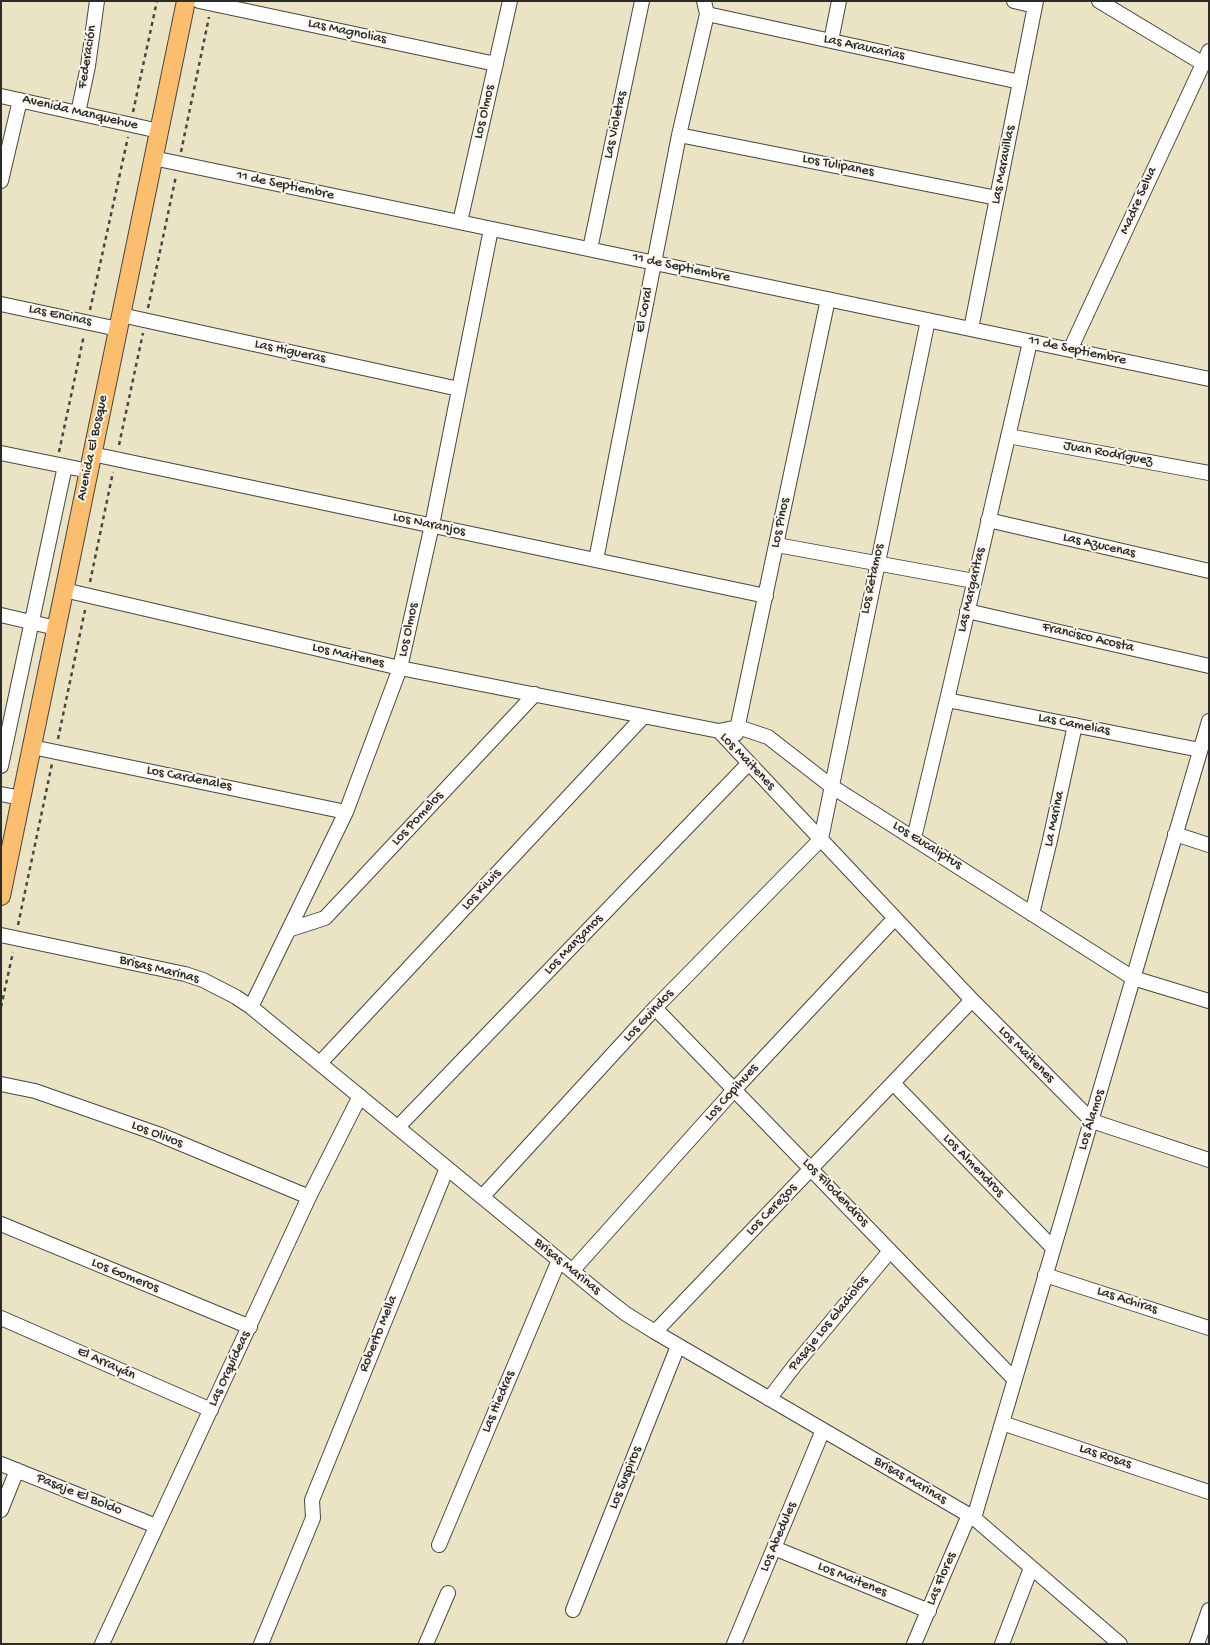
<!DOCTYPE html>
<meta charset="utf-8">
<style>
body{margin:0}
#map{position:relative;width:1210px;height:1645px;overflow:hidden;background:#eae4c4;font-family:"Gochi Hand",sans-serif}
canvas{display:block}
.frame{position:absolute;inset:0;border:2px solid #2b2b2b;pointer-events:none}
</style>
<div id="map">
<canvas width="1210" height="1645"></canvas>
<div class="frame"></div>
</div>
<script>
const ctx = document.querySelector('canvas').getContext('2d');
ctx.lineJoin = 'round';
const toPath = rows => new Path2D(rows.map(r => 'M' + r).join(''));
function strokePath(path, color, width, dash) { ctx.strokeStyle = color; ctx.lineWidth = width; ctx.lineCap = dash ? 'butt' : 'round'; ctx.setLineDash(dash || []); ctx.stroke(path); }
function drawText(font, color, halo, rows, align = 'center') {
  ctx.font = font + ' "Gochi Hand",sans-serif'; ctx.lineWidth = 4; ctx.setLineDash([]); ctx.textBaseline = 'middle'; ctx.strokeStyle = halo; ctx.fillStyle = color; for (const [text, x, y, turn = 0] of rows) {
    ctx.save(); ctx.translate(x, y); ctx.rotate((+turn || 0) * Math.PI / 180); ctx.textAlign = isNaN(turn) ? turn : align; if (halo) ctx.strokeText(text, 0, 0); ctx.fillText(text, 0, 0); ctx.restore();
  }
}
const path = toPath([
 [133,112,157,1],
 [181,152,209,17],
 [148,308,176,176],
 [90,310,128,137],
 [119,445,143,333],
 [59,452,84,335],
 [90,582,113,472],
 [58,739,85,610],
 [18,925,52,764],
 [1,1007,13,952]
]);
const minor = toPath([
 [199,1,496,64],
 [1014,1,1035,6],
 [1099,1,1202,63],
 [707,14,1020,82],
 [831,41,839,1],
 [1,96,159,131],
 [78,113,88,66,97,1],
 [679,135,997,198],
 [153,158,1209,379],
 [1,181,20,100],
 [460,222,510,1],
 [590,249,642,1],
 [1,304,118,329],
 [121,315,459,389],
 [971,329,1036,1],
 [1070,350,1209,51],
 [1008,436,1209,473],
 [1,453,89,471],
 [92,454,766,596],
 [988,520,1209,571],
 [777,545,974,581],
 [596,560,679,135,707,14,704,1],
 [64,590,400,668,719,731,972,1000,1092,1121,1209,1160],
 [967,611,1209,666],
 [1,615,56,628],
 [947,700,1200,750],
 [719,731,738,727,768,737,831,786,1133,978,1209,1001],
 [736,734,828,299],
 [32,747,346,812],
 [1,766,65,466],
 [1,794,21,798],
 [1175,834,1209,845],
 [914,838,947,700,1030,342],
 [1032,914,1050,840,1075,725],
 [291,929,325,918,535,694],
 [1,935,185,974,203,980,236,997,251,1007,599,1293,626,1314,655,1332,974,1518,1120,1644],
 [251,1007,346,812,400,668,432,525,491,229],
 [655,1008,1014,1379],
 [320,1063,643,717],
 [893,1083,1053,1248],
 [1,1084,35,1091,158,1134,309,1197],
 [398,1127,749,763],
 [482,1197,655,1008,821,839,928,320],
 [1,1224,250,1327],
 [572,1271,734,1090,895,918],
 [1045,1275,1209,1328],
 [1,1318,211,1410],
 [655,1332,972,1000],
 [769,1399,795,1365,890,1251],
 [1002,1423,1209,1492],
 [1,1464,156,1526],
 [1,1510,17,1470],
 [974,1518,1209,721],
 [439,1545,559,1260],
 [774,1548,929,1611],
 [573,1610,678,1346],
 [102,1644,309,1197,360,1096],
 [261,1644,313,1518,312,1500,447,1168],
 [426,1644,448,1593],
 [734,1644,823,1430],
 [914,1644,969,1515],
 [1002,1644,1031,1568],
 [1197,1644,1209,1610]
]);
const major = toPath([
 [1,896,186,1]
]);
const streetNames = [
 ["Las Magnolias",347,32,12],
 ["Las Araucarias",864,48,12],
 ["Federación",88,57,-81],
 ["Los Olmos",485,112,-77],
 ["Avenida Manquehue",80,113,13],
 ["Las Violetas",616,125,-78],
 ["Las Maravillas",1004,165,-79],
 ["Los Tulipanes",838,166,11],
 ["11 de Septiembre",285,186,12],
 ["Madre Selva",1139,201,-66],
 ["11 de Septiembre",681,268,12],
 ["El Coral",645,310,-79],
 ["Las Encinas",60,316,12],
 ["11 de Septiembre",1077,351,12],
 ["Las Higueras",290,352,12],
 ["Avenida El Bosque",93,448,-78],
 ["Juan Rodríguez",1108,454,10],
 ["Los Pinos",781,523,-78],
 ["Los Naranjos",429,525,12],
 ["Las Azucenas",1099,546,13],
 ["Los Retamos",873,579,-78],
 ["Las Margaritas",972,590,-77],
 ["Los Olmos",409,630,-78],
 ["Francisco Acosta",1088,638,13],
 ["Los Maitenes",348,656,13],
 ["Las Camelias",1074,725,11],
 ["Los Maitenes",747,762,46],
 ["Los Cardenales",189,779,11],
 ["Los Pomelos",418,819,-47],
 ["La Marina",1055,819,-78],
 ["Los Eucaliptus",927,846,32],
 ["Los Kiwis",482,890,-47],
 ["Los Manzanos",574,945,-46],
 ["Brisas Marinas",159,970,14],
 ["Los Guindos",649,1016,-47],
 ["Los Maitenes",1026,1055,45],
 ["Los Copihues",732,1093,-48],
 ["Los Álamos",1092,1120,-73],
 ["Los Olivos",157,1135,21],
 ["Los Almendros",973,1166,46],
 ["Los Filodendros",835,1193,46],
 ["Los Cerezos",772,1210,-46],
 ["Brisas Marinas",567,1267,39],
 ["Los Gomeros",125,1276,22],
 ["Las Achiras",1127,1301,18],
 ["Pasaje Los Gladiolos",829,1324,-51],
 ["Roberto Mella",379,1334,-68],
 ["El Arrayán",106,1364,24],
 ["Las Orquídeas",230,1369,-65],
 ["Las Hiedras",499,1402,-67],
 ["Las Rosas",1105,1457,18],
 ["Los Suspiros",626,1478,-68],
 ["Brisas Marinas",910,1481,30],
 ["Pasaje El Boldo",79,1495,22],
 ["Los Abedules",779,1537,-67],
 ["Las Flores",942,1579,-67],
 ["Los Maitenes",852,1580,22]
];
strokePath(minor, '#484742', 16);
strokePath(major, '#484742', 20);
strokePath(path, '#484742', 2.5, [4, 4]);
strokePath(minor, '#fff', 14);
strokePath(major, '#fbbd6e', 18);
drawText('14px', '#2b2b2b', '#fbf7ec', streetNames);
</script>
